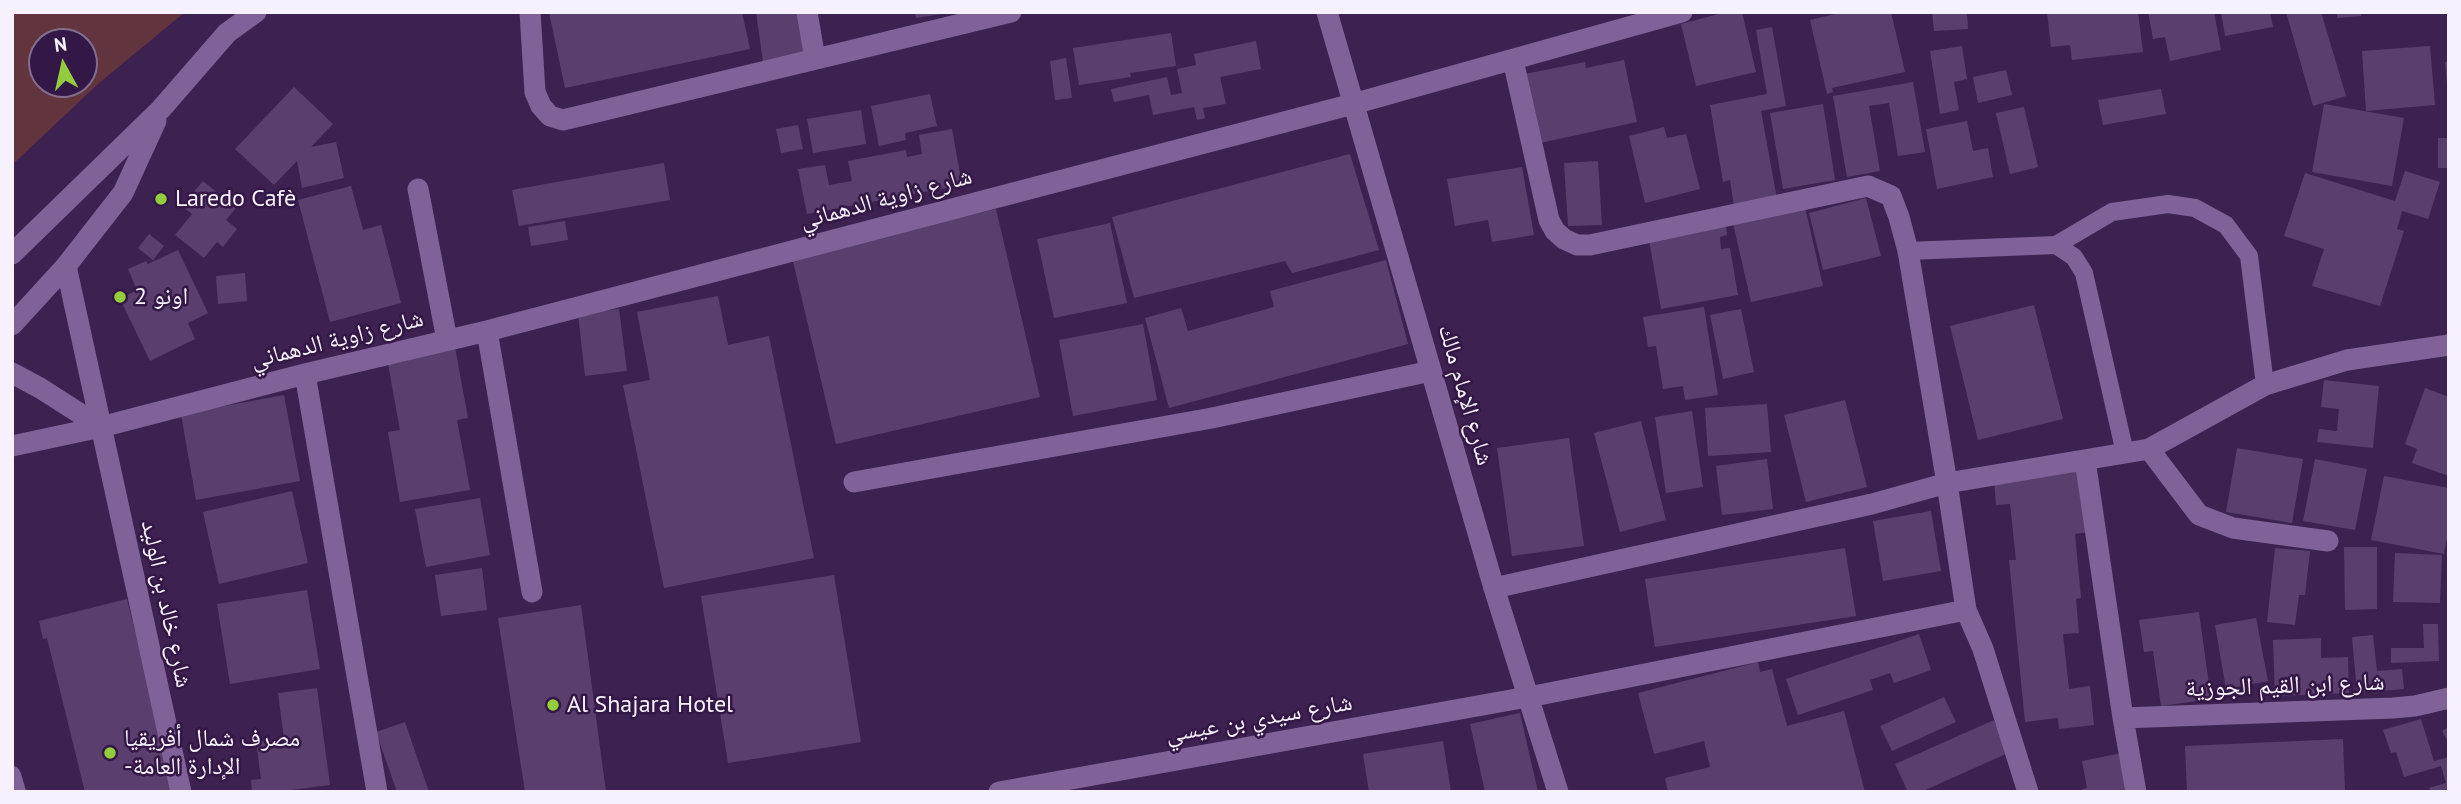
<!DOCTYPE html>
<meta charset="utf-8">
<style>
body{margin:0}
#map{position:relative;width:2461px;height:804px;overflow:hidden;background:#3d2251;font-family:"PT Sans",sans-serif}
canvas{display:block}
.frame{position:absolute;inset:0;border:14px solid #f7f1fd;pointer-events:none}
.north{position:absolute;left:28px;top:28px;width:70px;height:70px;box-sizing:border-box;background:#331746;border:2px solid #816e8f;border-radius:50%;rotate:352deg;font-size:19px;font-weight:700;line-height:28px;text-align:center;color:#f7f1fd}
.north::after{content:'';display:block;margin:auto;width:24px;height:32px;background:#93cc3d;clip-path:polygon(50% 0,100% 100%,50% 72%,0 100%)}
</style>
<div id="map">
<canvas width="2461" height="804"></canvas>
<div class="frame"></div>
<div class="north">N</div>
</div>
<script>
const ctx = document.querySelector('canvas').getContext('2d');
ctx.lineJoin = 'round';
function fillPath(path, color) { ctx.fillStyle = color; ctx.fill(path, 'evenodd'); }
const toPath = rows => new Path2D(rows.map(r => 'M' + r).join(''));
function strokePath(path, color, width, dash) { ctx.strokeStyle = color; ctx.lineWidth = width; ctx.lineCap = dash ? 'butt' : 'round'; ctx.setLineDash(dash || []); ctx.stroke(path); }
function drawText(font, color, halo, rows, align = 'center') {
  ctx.font = font + ' "PT Sans","Noto Naskh Arabic",sans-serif'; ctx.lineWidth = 5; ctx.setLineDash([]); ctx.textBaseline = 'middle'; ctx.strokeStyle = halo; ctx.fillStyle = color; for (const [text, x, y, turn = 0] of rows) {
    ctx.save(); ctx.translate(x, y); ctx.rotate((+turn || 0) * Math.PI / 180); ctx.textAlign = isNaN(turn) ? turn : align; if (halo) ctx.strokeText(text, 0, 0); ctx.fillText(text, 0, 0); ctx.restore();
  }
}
const green = toPath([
 [12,12,185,12,98,84,12,165],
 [42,42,84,42,84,84,42,84]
]);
const building = toPath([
 [549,12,742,12,750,49,565,88],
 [756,12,800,12,806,55,763,62],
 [915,12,941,12,941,14,916,18],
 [1726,12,1742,12,1756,72,1696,86,1681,24],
 [1843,12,1891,12,1905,72,1832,88,1833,92,1827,94,1810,20],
 [1932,12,1967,12,1968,29,1934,31],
 [2047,12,2138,12,2143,52,2072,60,2070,45,2051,47],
 [2148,12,2214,12,2221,50,2170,61,2165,37,2153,39],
 [2221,12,2270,12,2273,27,2225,36],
 [2286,12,2321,12,2346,96,2313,106],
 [2337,12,2361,12,2361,16,2337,18],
 [1772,27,1786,106,1761,111,1777,199,1734,207,1730,180,1723,182,1710,105,1767,94,1756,30],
 [1171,33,1176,66,1130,73,1131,77,1079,85,1073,48],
 [1256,41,1261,69,1220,77,1226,104,1203,108,1205,118,1197,120,1194,107,1153,115,1149,95,1114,102,1111,89,1167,77,1171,95,1182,93,1177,69,1196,65,1194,54],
 [1962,46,1967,79,1954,82,1959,110,1940,114,1930,51],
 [2430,46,2435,105,2366,111,2362,51],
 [1066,58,1072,98,1055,100,1050,61],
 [1624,60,1637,122,1540,143,1525,74,1585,62,1586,68],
 [2445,62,2449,62,2449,84,2447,84],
 [2006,70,2012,95,1978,103,1973,77],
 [1913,82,1925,152,1898,156,1889,103,1869,106,1880,171,1847,177,1833,96],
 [294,87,333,124,311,147,336,142,344,178,302,188,297,161,274,185,235,149],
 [2161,89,2166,114,2103,125,2098,100],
 [930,94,937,126,905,133,906,140,879,146,871,106],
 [1823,104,1835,180,1783,189,1770,113],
 [2324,104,2404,118,2392,186,2312,172],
 [2024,107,2038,167,2010,174,1996,113],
 [861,110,866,144,813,153,807,119],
 [1967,121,1973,151,1988,148,1993,177,1937,189,1926,129],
 [798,125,803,149,781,153,776,129],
 [1664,127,1667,138,1686,134,1700,189,1645,203,1629,136],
 [952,129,962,185,807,214,798,169,825,165,829,185,852,181,848,161,906,150,907,157,922,154,919,135],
 [2438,138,2449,138,2449,168,2438,168],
 [1350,154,1379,250,1292,273,1285,261,1134,298,1112,217],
 [1598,161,1602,225,1568,226,1564,163],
 [664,163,670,200,519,226,512,190],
 [1522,167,1534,235,1492,242,1488,220,1455,226,1447,179],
 [2405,171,2440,182,2428,219,2402,211,2397,229,2404,231,2380,306,2312,286,2324,249,2284,236,2305,173,2395,201],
 [203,181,236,208,226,220,237,229,223,247,217,242,204,258,175,235,192,214,182,206],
 [351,186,363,230,381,225,401,303,330,322,298,200],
 [1866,198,1881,256,1823,270,1809,213],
 [1805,207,1823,286,1751,302,1733,223],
 [996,209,1040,397,836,444,792,257],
 [565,221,568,240,531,246,528,227],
 [1110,223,1127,303,1054,318,1037,239],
 [1726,226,1727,235,1720,237,1721,249,1730,248,1738,295,1661,309,1649,240],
 [149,234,164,246,153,260,138,248],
 [178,250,208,313,188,323,195,339,150,361,120,299,137,290,128,269,146,261,148,264],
 [1386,260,1408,344,1169,408,1145,318,1181,308,1188,331,1274,307,1270,291],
 [245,273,247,301,218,304,216,276],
 [718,296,728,345,769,336,814,558,664,588,623,385,650,380,637,312],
 [2034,305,2063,419,1978,440,1950,326],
 [1704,307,1718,395,1685,400,1683,386,1663,389,1656,346,1648,347,1643,317],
 [619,309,627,371,585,376,578,314],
 [1741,309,1754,372,1723,379,1710,315],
 [1143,324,1157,400,1073,416,1059,340],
 [455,347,468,418,457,420,470,490,400,502,388,432,400,430,387,359],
 [2324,380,2379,386,2373,448,2317,442,2319,429,2337,431,2339,409,2321,407],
 [2425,388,2449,397,2449,476,2412,463,2417,449,2405,444],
 [284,395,300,481,196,500,181,414],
 [1845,400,1867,487,1806,502,1784,415],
 [1767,404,1771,452,1708,456,1705,408],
 [1692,411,1703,487,1666,493,1655,417],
 [1641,421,1666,520,1620,532,1594,433],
 [1569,438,1584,546,1512,556,1497,448],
 [2237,448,2303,459,2292,523,2226,512],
 [1767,459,1773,509,1722,515,1716,466],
 [2315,459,2367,469,2355,530,2303,521],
 [2084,469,2091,532,2075,534,2081,598,2076,599,2079,633,2063,634,2069,689,2090,686,2094,725,2059,729,2058,718,2025,722,2009,560,2016,560,2010,504,1996,505,1994,478],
 [2384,476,2449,488,2449,528,2444,554,2371,540],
 [292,491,308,563,219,584,203,512],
 [480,498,490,555,426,567,415,509],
 [1931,511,1941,571,1883,581,1873,521],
 [2344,547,2377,547,2377,609,2345,610],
 [1845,548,1856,616,1655,647,1645,579],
 [2275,548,2310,551,2305,595,2299,595,2295,625,2267,622],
 [2395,553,2442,555,2440,603,2393,602],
 [482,568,487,610,441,616,435,575],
 [834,575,861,742,728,763,701,596],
 [307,590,320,669,230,684,217,604],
 [127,599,175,792,85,792,47,638,43,639,39,621],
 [581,605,606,792,525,792,498,618],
 [2199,612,2211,699,2161,706,2153,651,2144,652,2139,620],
 [2256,618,2268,681,2226,689,2215,625],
 [2423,624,2438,624,2439,661,2391,663,2391,648,2424,648],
 [1919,634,1931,670,1894,683,1890,673,1870,680,1873,690,1798,715,1786,679],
 [2373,635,2377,671,2402,669,2404,689,2357,693,2352,637],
 [2321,638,2321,658,2348,657,2349,693,2275,696,2273,640],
 [1758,662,1760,672,1772,669,1787,726,1844,711,1865,792,1668,792,1665,778,1710,767,1704,741,1654,754,1638,693],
 [317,688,330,785,276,792,252,792,251,780,261,779,256,742,284,739,278,693],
 [1944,697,1956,722,1892,751,1880,726],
 [1520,713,1538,792,1485,792,1470,724],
 [2421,719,2434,761,2449,757,2449,792,2431,792,2429,788,2446,783,2441,766,2404,777,2396,752,2391,753,2383,730],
 [1994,720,2008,753,1921,792,1908,792,1895,764],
 [405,722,429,792,397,792,376,732],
 [2449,727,2449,743,2442,731],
 [2343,739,2345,792,2187,792,2185,746],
 [1443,741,1451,792,1369,792,1363,754],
 [2122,753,2129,792,2073,792,2087,788,2082,761]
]);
const service = toPath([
 [2056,245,2112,212,2168,204,2195,208,2226,225,2249,256,2265,385],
 [1908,251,2056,245,2074,257,2084,273,2125,453],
 [12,775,17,792]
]);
const minor = toPath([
 [530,12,535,92,541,106,550,116,563,120,1011,12],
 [807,12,815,59],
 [1513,60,1549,220,1555,231,1564,239,1577,245,1590,245,1868,186,1891,196,1899,217,1908,251,1947,483,1966,610,1983,649,2028,792],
 [418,189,447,340],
 [487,331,532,592],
 [305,374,377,792],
 [12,446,101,427,305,374,487,331,1353,104,1682,12],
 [2149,449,2199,515,2233,528,2328,541],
 [2085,460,2123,718,2136,792],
 [854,482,1212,418,1431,371],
 [1494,588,1872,504,1947,483,2149,449,2265,385,2347,360,2449,345],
 [2123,718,2393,708,2415,706,2449,698],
 [999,792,1544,694,1966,610]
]);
const tertiary = toPath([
 [1327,12,1494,588,1558,792],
 [66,266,181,792]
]);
const secondary = toPath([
 [12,254,161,109,227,33,256,12],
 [12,325,66,266,123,193,156,121],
 [12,373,40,388,101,427]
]);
const markers = [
 [161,199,7,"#93cc3d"],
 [120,297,7,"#93cc3d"],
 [553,705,7,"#93cc3d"],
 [110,753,7,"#93cc3d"]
];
const poiNames = [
 ["Laredo Cafè",175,199],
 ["اونو 2",134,297],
 ["Al Shajara Hotel",567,705],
 ["مصرف شمال أفريقيا",124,739],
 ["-الإدارة العامة",124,767]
];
const streetNames = [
 ["شارع زاوية الدهماني",886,199,-15],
 ["شارع زاوية الدهماني",337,340,-14],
 ["شارع الإمام مالك",1465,395,74],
 ["شارع خالد بن الوليد",166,604,78],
 ["شارع ابن القيم الجوزية",2285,686,-2],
 ["شارع سيدي بن عيسي",1259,719,-10]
];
fillPath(green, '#62343d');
fillPath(building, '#5a3f6e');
strokePath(service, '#806298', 18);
strokePath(minor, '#806298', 21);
strokePath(tertiary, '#806298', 21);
strokePath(secondary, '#806298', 21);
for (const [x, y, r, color] of markers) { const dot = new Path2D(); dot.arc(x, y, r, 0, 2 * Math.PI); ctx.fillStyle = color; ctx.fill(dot); strokePath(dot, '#331746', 2.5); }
drawText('24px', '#f7f1fd', '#331746', poiNames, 'left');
drawText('24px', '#f7f1fd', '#331746', streetNames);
</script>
